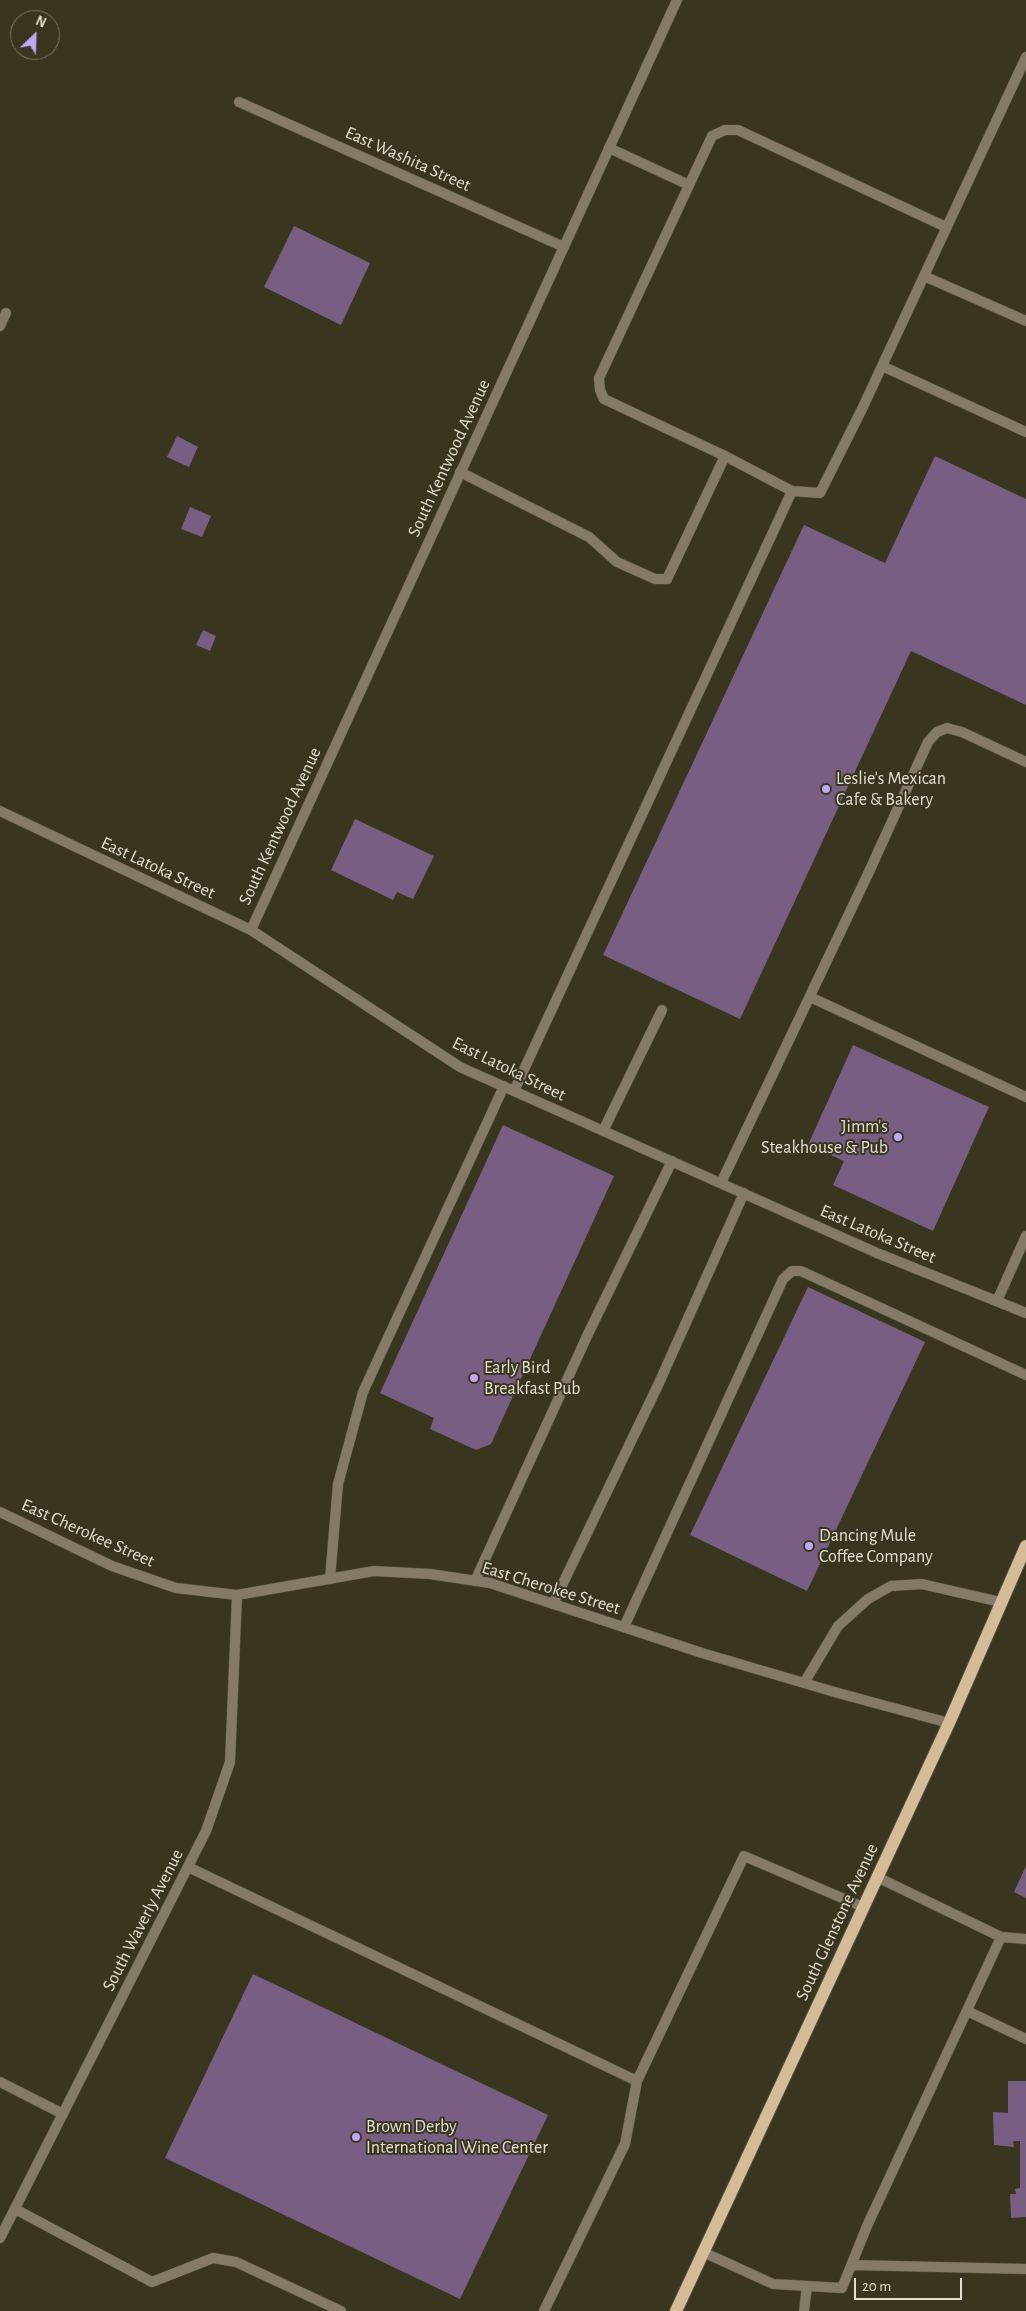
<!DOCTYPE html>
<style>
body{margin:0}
#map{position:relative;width:1026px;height:2311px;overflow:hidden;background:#3a351f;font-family:"Alegreya Sans",sans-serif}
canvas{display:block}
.north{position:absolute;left:10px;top:10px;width:50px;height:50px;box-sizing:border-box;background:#3a351f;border:1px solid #7e7967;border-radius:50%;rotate:24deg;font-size:14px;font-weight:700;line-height:20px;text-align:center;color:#e3dfd2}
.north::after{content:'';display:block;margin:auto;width:18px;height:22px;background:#c0a8f4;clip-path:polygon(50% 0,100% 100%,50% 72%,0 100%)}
.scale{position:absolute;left:854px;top:2278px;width:108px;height:22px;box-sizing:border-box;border:2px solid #e3dfd2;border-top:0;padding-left:6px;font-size:15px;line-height:18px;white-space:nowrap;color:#e3dfd2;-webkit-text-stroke:4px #3a351f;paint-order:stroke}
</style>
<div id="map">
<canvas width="1026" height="2311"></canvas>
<div class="north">N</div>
<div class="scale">20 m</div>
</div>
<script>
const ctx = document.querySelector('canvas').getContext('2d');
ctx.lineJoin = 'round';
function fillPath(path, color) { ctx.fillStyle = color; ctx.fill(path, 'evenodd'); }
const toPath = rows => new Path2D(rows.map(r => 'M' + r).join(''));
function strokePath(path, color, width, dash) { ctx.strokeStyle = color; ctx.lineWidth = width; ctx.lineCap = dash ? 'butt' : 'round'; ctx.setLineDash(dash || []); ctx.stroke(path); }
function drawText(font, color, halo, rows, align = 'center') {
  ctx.font = font + ' "Alegreya Sans",sans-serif'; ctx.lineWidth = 4; ctx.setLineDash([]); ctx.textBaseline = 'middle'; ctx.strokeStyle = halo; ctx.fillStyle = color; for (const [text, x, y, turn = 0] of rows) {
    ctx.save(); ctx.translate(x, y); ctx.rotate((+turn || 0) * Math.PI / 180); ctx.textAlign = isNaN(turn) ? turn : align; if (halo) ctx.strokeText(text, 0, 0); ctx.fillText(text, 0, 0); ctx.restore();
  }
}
const building = toPath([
 [294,226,370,263,341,325,264,287],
 [177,436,198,447,189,467,167,457],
 [935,456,1026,499,1026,705,911,651,740,1019,603,955,804,525,885,563],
 [190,507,211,516,202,537,181,529],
 [203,630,216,636,210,651,196,645],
 [355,819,434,856,413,899,397,892,393,900,331,870],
 [853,1045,989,1107,933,1231,833,1185,844,1161,808,1145],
 [503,1125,614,1176,491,1444,476,1450,430,1429,434,1418,380,1393],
 [808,1287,925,1342,807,1591,690,1535],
 [1026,1866,1026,1898,1014,1892],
 [253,1974,548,2115,460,2299,165,2158],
 [1008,2081,1026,2081,1026,2217,1011,2218,1010,2194,1016,2194,1015,2189,1020,2188,1020,2141,1013,2141,1014,2147,994,2145,993,2112,1008,2113]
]);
const lane = toPath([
 [609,148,689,185],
 [924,276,1026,321],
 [882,366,1026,432],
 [725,456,792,491],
 [460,472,589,537,617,562,655,579,667,579,725,456,604,399,600,390,599,378,712,136,725,130,738,130,946,227],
 [810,997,1026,1097],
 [514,1091,792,491,820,493,862,409,1026,57],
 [603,1131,662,1010],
 [721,1183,868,874,928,742,937,732,947,728,962,732,1026,762],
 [997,1301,1026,1236],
 [330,1579,338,1484,363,1392,504,1086],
 [475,1581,588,1334,672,1161],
 [553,1604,659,1383,744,1193],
 [624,1627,783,1279,792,1271,801,1271,1026,1375],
 [804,1683,838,1626,868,1599,891,1586,922,1584,1001,1602],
 [188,1867,637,2081,744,1856,863,1907],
 [1001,1937,1026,1939],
 [967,2011,1026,2039],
 [0,2082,63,2114],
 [15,2209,152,2282,213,2258,236,2262,341,2311],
 [703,2252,773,2284,842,2288,867,2226,1001,1937,877,1877],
 [852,2265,1026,2269],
 [544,2311,625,2144,637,2081],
 [804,2311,807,2286]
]);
const street = toPath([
 [239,102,564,247],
 [0,326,6,313],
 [0,811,251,930,460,1067,877,1253,1026,1313],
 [251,930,677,0],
 [0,1512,112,1566,176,1588,237,1595,374,1571,430,1574,490,1583,702,1653,838,1693,949,1723],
 [0,2238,206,1831,230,1762,237,1595]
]);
const primary = toPath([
 [676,2311,949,1723,1026,1546]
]);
const markers = [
 [826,789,5,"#c0a8f4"],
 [898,1137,5,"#c0a8f4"],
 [474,1378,5,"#c0a8f4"],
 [809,1546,5,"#c0a8f4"],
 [356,2137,5,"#c0a8f4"]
];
const streetNames = [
 ["East Washita Street",408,159,24],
 ["South Kentwood Avenue",449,458,-65],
 ["South Kentwood Avenue",280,826,-65],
 ["East Latoka Street",158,868,25],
 ["East Latoka Street",509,1069,26],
 ["East Latoka Street",878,1234,23],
 ["East Cherokee Street",88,1533,24],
 ["East Cherokee Street",551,1588,17],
 ["South Waverly Avenue",143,1920,-63],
 ["South Glenstone Avenue",837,1922,-65]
];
const poiNames = [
 ["Leslie's Mexican",836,779],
 ["Cafe & Bakery",836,800],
 ["Jimm's",888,1127,"right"],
 ["Steakhouse & Pub",888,1148,"right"],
 ["Early Bird",484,1368],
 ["Breakfast Pub",484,1389],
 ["Dancing Mule",819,1536],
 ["Coffee Company",819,1557],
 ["Brown Derby",366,2127],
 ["International Wine Center",366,2148]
];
fillPath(building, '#785e83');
strokePath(lane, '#55503c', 11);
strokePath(street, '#55503c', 11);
strokePath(primary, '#55503c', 14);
strokePath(lane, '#857968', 10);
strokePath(street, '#857968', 10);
strokePath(primary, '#d4bc99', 12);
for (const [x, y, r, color] of markers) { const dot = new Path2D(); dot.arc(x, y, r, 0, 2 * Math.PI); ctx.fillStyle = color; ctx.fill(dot); strokePath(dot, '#3a351f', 2); }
drawText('18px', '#e3dfd2', '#3a351f', streetNames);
drawText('18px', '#e3dfd2', '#3a351f', poiNames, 'left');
</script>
